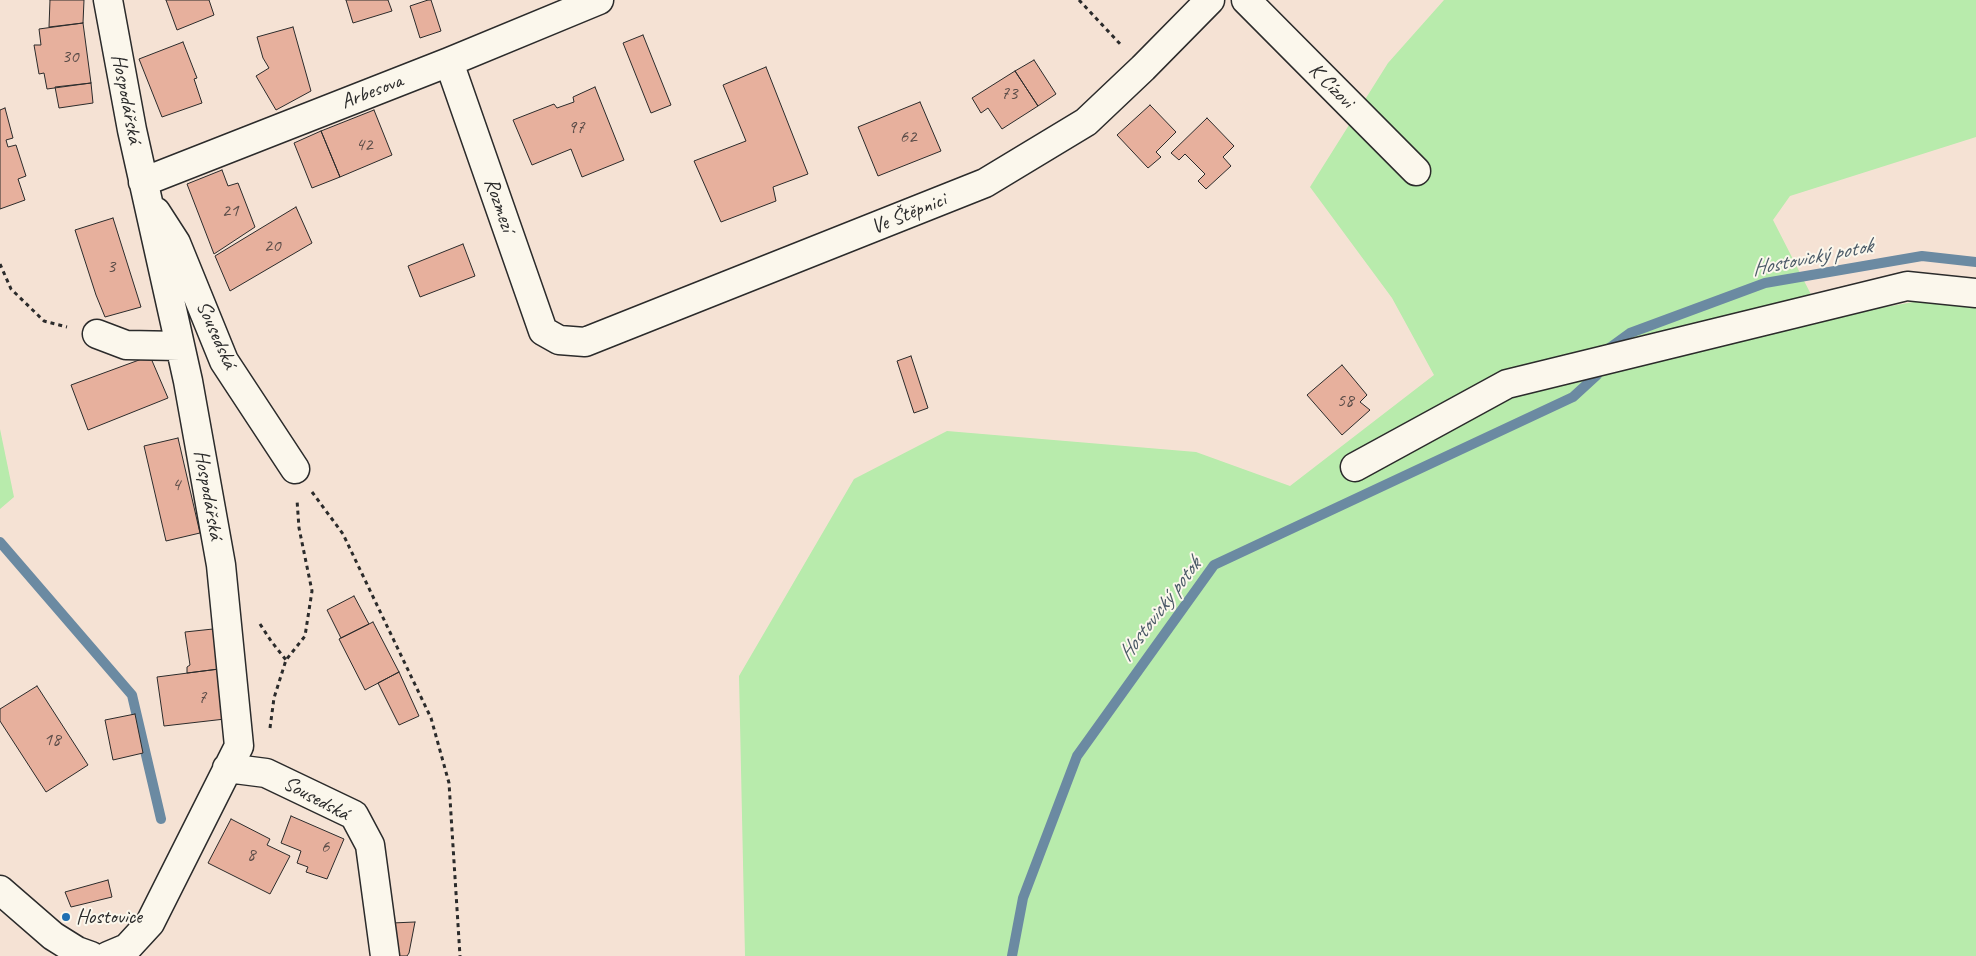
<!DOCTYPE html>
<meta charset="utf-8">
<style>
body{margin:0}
canvas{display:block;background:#f5e2d4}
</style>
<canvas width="1976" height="956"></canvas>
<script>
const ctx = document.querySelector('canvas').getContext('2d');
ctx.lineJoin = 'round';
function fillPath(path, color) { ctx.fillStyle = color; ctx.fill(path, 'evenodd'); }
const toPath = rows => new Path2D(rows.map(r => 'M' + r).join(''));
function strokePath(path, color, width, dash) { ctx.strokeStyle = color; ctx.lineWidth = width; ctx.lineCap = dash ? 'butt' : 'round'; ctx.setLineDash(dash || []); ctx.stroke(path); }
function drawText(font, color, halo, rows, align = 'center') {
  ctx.font = font + ' Caveat,sans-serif'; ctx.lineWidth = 4; ctx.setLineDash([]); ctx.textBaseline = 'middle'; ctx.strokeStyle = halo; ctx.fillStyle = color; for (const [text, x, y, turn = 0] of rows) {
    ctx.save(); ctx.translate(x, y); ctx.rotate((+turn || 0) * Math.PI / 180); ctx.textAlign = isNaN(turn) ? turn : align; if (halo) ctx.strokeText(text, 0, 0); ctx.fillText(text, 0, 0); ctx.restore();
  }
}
const green = toPath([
 [1444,0,1976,0,1976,137,1790,196,1773,220,1823,318,1976,291,1976,956,745,956,739,676,854,479,947,431,1196,452,1290,486,1434,375,1392,298,1310,187,1388,63],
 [0,429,14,497,0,509]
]);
const stream = toPath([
 [1608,349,1630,333,1765,283,1922,256,1976,262],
 [0,542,132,695,161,819],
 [1012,956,1023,898,1077,756,1214,565,1573,397,1597,375]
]);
const building = toPath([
 [50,0,84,0,83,23,49,27,50,0],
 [166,0,209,0,214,15,177,30,166,0],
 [346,0,388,0,392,11,353,23,346,0],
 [428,0,431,0,441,31,420,38,410,6,428,0],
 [83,23,91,83,47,89,44,73,39,74,34,45,41,45,39,29,83,23],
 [293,27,311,91,276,110,256,76,269,68,263,58,257,37,293,27],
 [643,35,671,105,651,113,623,43,643,35],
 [183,42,197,78,194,79,202,103,162,117,139,59,183,42],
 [1034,60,1056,94,1038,106,1015,71,1034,60],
 [766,67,808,174,773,187,776,201,721,222,694,161,746,141,723,85,766,67],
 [1015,71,1038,106,1002,129,988,108,981,113,972,98,1015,71],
 [91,83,93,103,59,108,55,87,91,83],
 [595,87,624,160,582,177,571,149,532,165,513,120,554,104,557,108,574,102,573,97,595,87],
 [920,102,941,151,878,176,858,127,920,102],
 [1150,105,1176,132,1156,152,1161,157,1148,168,1117,135,1150,105],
 [5,108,13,138,6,140,8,147,16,145,26,176,18,179,25,200,0,209,0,110,5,108],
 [374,110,392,155,340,177,321,131,374,110],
 [1207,118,1234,146,1223,157,1231,166,1206,189,1198,181,1205,174,1185,154,1179,160,1171,153,1207,118],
 [321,131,340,177,312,188,294,143,321,131],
 [222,170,228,186,238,183,255,227,214,254,187,184,222,170],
 [296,207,312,243,230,291,215,256,296,207],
 [113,218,141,307,105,317,96,295,75,230,113,218],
 [463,244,475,276,420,297,408,266,463,244],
 [150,356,168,398,88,430,71,385,150,356],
 [911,356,928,408,914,413,897,361,911,356],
 [1342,365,1367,395,1360,402,1370,410,1342,435,1307,395,1342,365],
 [178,438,200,533,166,541,144,446,178,438],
 [354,596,369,624,341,638,327,610,354,596],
 [373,622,399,672,365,690,339,639,373,622],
 [213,629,219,669,187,673,187,667,190,665,185,632,213,629],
 [219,669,225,719,164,726,157,677,219,669],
 [399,672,419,716,399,725,378,683,399,672],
 [37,686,88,765,46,792,0,721,0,709,37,686],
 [135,714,143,753,113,760,105,720,135,714],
 [291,816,344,839,327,879,306,872,308,867,297,863,301,851,281,843,291,816],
 [231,819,270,839,267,845,290,856,270,894,208,863,231,819],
 [108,880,112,897,71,907,65,892,108,880],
 [415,922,409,953,407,956,399,956,395,953,392,923,415,922]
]);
const path = toPath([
 [1079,0,1122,46],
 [0,264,11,289,44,321,67,327],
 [312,492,343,534,431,718,449,783,460,956],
 [260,624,271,641,286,660],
 [270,728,274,698,286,660,305,636,312,591,299,528,297,500]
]);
const minor = toPath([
 [1246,0,1416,171],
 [449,62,543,331,559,340,585,342,985,183,1086,122,1143,68,1210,0],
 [143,182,449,62,599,0],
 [156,212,176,243,224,361,295,469],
 [97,334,126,345,180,346],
 [1355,467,1507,384,1907,286,1976,293],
 [227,768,266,773,354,815,370,845,385,956],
 [0,890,53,936,77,951,91,956],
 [108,956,127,948,150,923,239,746,221,565,188,381,132,130,108,0]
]);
const markers = [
 [66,917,5,"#1f6fb2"]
];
const numberNames = [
 ["30",70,57],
 ["73",1009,94],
 ["97",576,128],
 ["62",908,137],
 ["42",364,145],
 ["21",230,211],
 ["20",272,246],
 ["3",111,267],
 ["58",1345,401],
 ["4",176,485],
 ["7",202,698],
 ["18",52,740],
 ["6",325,847],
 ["8",251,855]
];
const streetNames = [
 ["K Cízovi",1331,86,45],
 ["Arbesova",372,92,-21],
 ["Hospodářská",126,99,79],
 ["Rozmezí",499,205,71],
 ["Ve Štěpnici",909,214,-22],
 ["Sousedská",216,335,66],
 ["Hospodářská",208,495,80],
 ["Sousedská",316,799,28]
];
const poiNames = [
 ["Hostovice",76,917]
];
const waterNames = [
 ["Hostovický potok",1812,258,-11],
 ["Hostovický potok",1160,610,-53]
];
fillPath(green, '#b8ebac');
strokePath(stream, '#6b8aa2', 10);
fillPath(building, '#e7b09d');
strokePath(building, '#2b2b2b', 1);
strokePath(minor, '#2b2b2b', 31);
strokePath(path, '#2b2b2b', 3, [4, 4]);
strokePath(minor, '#fbf7ec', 28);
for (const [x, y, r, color] of markers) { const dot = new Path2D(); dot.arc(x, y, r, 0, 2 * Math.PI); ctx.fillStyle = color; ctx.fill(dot); strokePath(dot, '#fbf7ec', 2); }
drawText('19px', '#5a4c48', null, numberNames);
drawText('21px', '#2b2b2b', '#fbf7ec', streetNames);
drawText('21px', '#2b2b2b', '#fbf7ec', poiNames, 'left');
drawText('italic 22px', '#4b5a67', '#fbf7ec', waterNames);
</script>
